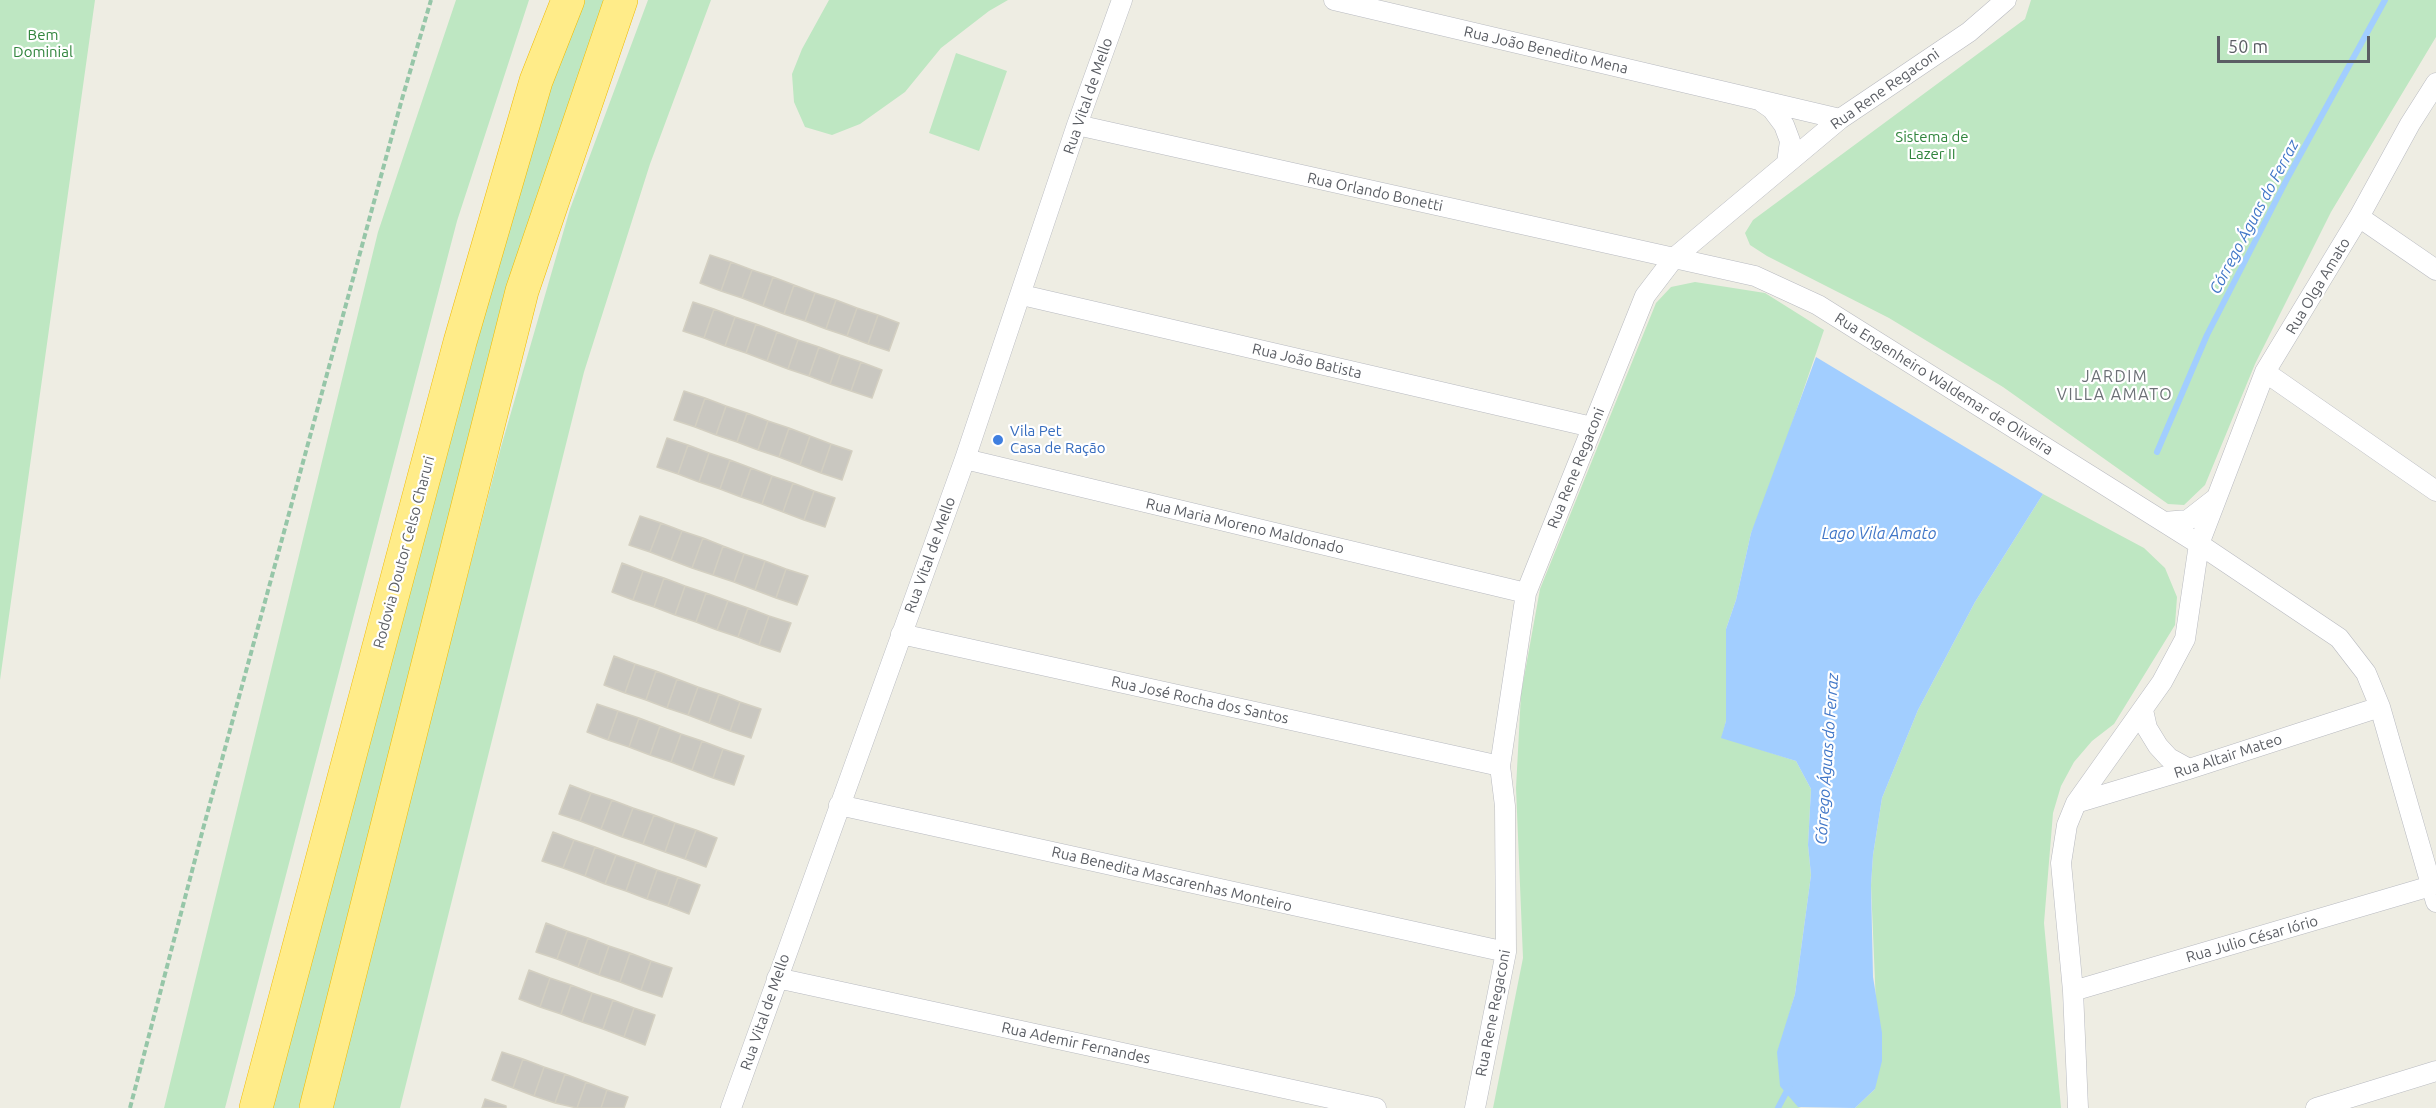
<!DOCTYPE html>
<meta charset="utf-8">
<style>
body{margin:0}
#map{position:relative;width:2436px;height:1108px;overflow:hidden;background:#eeede3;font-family:Ubuntu,sans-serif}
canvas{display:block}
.scale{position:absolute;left:2217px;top:36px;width:153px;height:27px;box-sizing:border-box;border:3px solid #5b5e64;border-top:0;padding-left:8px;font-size:18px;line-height:21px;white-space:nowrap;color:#5b5e64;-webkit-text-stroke:4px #fff;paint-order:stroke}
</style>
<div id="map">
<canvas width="2436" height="1108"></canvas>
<div class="scale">50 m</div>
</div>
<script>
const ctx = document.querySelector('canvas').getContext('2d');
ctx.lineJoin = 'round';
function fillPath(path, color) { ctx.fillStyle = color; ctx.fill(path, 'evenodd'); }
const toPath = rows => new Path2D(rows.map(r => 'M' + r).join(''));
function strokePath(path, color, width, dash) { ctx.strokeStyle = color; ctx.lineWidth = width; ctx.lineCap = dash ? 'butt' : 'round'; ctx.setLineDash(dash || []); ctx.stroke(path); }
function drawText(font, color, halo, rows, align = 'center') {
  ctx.font = font + ' Ubuntu,sans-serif'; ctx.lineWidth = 4.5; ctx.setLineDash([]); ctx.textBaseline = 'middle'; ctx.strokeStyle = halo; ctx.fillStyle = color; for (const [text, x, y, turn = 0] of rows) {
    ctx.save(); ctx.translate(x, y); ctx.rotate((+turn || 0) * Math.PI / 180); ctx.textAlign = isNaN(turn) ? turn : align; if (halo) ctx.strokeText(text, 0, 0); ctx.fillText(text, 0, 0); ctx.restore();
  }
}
const green = toPath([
 [0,0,95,0,0,680],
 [456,0,529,0,457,221,225,1108,164,1108,378,232],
 [579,0,608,0,299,1108,271,1108,525,164],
 [648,0,711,0,650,164,584,372,400,1108,329,1108,501,447,570,209],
 [829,0,1008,0,989,11,941,48,905,92,860,124,832,135,805,127,794,102,792,74,802,49],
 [2031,0,2436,0,2436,37,2331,212,2255,364,2205,485,2184,505,2168,504,2003,387,1889,318,1767,256,1750,245,1745,233,1753,220,2025,19],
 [956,53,1007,71,979,151,929,133],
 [1695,282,1765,293,1824,330,1764,505,1751,533,1736,600,1726,629,1726,721,1722,737,1796,761,1811,789,1808,845,1811,875,1795,994,1787,1022,1798,1107,1801,1108,1493,1108,1523,958,1516,788,1521,694,1540,589,1656,303,1671,287],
 [2043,494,2144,548,2165,568,2177,597,2175,625,2114,724,2092,741,2074,762,2061,786,2053,813,2044,923,2061,1108,1855,1108,1875,1089,1876,1005,1871,885,1873,855,1882,798,1918,710,1975,602]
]);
const water = toPath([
 [1816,357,2043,494,1975,602,1918,710,1882,798,1873,855,1871,885,1873,977,1882,1033,1882,1061,1875,1089,1855,1108,1798,1107,1780,1086,1777,1052,1795,994,1811,875,1808,845,1811,789,1796,761,1721,738,1726,721,1726,629,1736,600,1751,533]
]);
const stream = toPath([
 [2157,452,2207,335,2288,177,2385,0],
 [1778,1108,1789,1087]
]);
const building = toPath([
 [710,255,731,262,721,291,700,283,710,255],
 [731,262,752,270,742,298,721,291,731,262],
 [752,270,773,277,763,306,742,298,752,270],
 [773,277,794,285,784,314,763,306,773,277],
 [794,285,815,293,805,321,784,314,794,285],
 [815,293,836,300,826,329,805,321,815,293],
 [836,300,857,308,847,336,826,329,836,300],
 [693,302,714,309,704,338,683,331,693,302],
 [857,308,878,315,868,344,847,336,857,308],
 [714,309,735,317,725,346,704,338,714,309],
 [878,315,899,323,889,351,868,344,878,315],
 [735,317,756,324,746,353,725,346,735,317],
 [756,324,777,332,767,361,746,353,756,324],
 [777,332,798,340,788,369,767,361,777,332],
 [798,340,819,347,809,376,788,369,798,340],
 [819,347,840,355,830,384,809,376,819,347],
 [840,355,861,362,851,391,830,384,840,355],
 [861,362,882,370,872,398,851,391,861,362],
 [684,391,705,398,695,427,674,420,684,391],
 [705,398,726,406,716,435,695,427,705,398],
 [726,406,747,413,737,442,716,435,726,406],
 [747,413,768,421,758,450,737,442,747,413],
 [768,421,789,428,779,457,758,450,768,421],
 [789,428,810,436,800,465,779,457,789,428],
 [810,436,831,444,821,473,800,465,810,436],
 [667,438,688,445,678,474,657,467,667,438],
 [831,444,852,451,842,480,821,473,831,444],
 [688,445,709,453,699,482,678,474,688,445],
 [709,453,730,460,720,489,699,482,709,453],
 [730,460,751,468,741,497,720,489,730,460],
 [751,468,772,476,762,504,741,497,751,468],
 [772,476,793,483,783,512,762,504,772,476],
 [793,483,814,491,804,520,783,512,793,483],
 [814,491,835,498,825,527,804,520,814,491],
 [640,516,661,523,650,552,629,545,640,516],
 [661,523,682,531,671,560,650,552,661,523],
 [682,531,703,538,692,568,671,560,682,531],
 [703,538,723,546,713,575,692,568,703,538],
 [723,546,744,554,734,582,713,575,723,546],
 [744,554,765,561,755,590,734,582,744,554],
 [765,561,786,569,776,598,755,590,765,561],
 [622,563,643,571,633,600,612,592,622,563],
 [786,569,808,576,797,605,776,598,786,569],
 [643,571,664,578,654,607,633,600,643,571],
 [664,578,685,586,675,615,654,607,664,578],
 [685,586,706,593,696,622,675,615,685,586],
 [706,593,728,601,717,630,696,622,706,593],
 [728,601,748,608,738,637,717,630,728,601],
 [748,608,769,616,759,645,738,637,748,608],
 [769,616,791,623,780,652,759,645,769,616],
 [614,656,635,664,625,693,604,685,614,656],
 [635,664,656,671,646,700,625,693,635,664],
 [656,671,677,679,667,708,646,700,656,671],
 [677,679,698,687,688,715,667,708,677,679],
 [698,687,719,694,709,723,688,715,698,687],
 [719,694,740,702,730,731,709,723,719,694],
 [740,702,761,709,751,738,730,731,740,702],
 [597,704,618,711,608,740,587,732,597,704],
 [618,711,639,718,629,747,608,740,618,711],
 [639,718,660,726,650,755,629,747,639,718],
 [660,726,681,734,671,762,650,755,660,726],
 [681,734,702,741,692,770,671,762,681,734],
 [702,741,723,749,713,778,692,770,702,741],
 [723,749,744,756,734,785,713,778,723,749],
 [570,785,591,793,580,821,559,814,570,785],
 [591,793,612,800,601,829,580,821,591,793],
 [612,800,633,808,622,837,601,829,612,800],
 [633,808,654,815,643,844,622,837,633,808],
 [654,815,675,823,665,852,643,844,654,815],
 [675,823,696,830,685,859,665,852,675,823],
 [696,830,717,838,706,867,685,859,696,830],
 [553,832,574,840,563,868,542,861,553,832],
 [574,840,595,847,585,876,563,868,574,840],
 [595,847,616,855,605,884,585,876,595,847],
 [616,855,636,862,626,891,605,884,616,855],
 [636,862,657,870,647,899,626,891,636,862],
 [657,870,678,877,668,906,647,899,657,870],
 [678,877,700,885,689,914,668,906,678,877],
 [546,923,567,931,557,959,536,952,546,923],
 [567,931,588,938,578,967,557,959,567,931],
 [588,938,609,946,599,975,578,967,588,938],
 [609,946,630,953,620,982,599,975,609,946],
 [630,953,651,961,641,990,620,982,630,953],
 [651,961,672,968,662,997,641,990,651,961],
 [529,970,550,978,540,1007,519,999,529,970],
 [550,978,571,985,561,1014,540,1007,550,978],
 [571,985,592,993,582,1022,561,1014,571,985],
 [592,993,613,1000,603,1029,582,1022,592,993],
 [613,1000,634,1008,624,1037,603,1029,613,1000],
 [634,1008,655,1015,645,1045,624,1037,634,1008],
 [502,1052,523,1059,513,1088,492,1080,502,1052],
 [523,1059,544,1067,534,1096,513,1088,523,1059],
 [544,1067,565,1074,555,1103,534,1096,544,1067],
 [565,1074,586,1082,577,1108,555,1103,565,1074],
 [586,1082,607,1090,601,1108,577,1108,586,1082],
 [607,1090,628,1097,624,1108,601,1108,607,1090],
 [485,1099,506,1106,506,1108,482,1108,485,1099]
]);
const path = toPath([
 [130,1108,203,829,402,99,431,0]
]);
const street = toPath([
 [1334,0,1840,119],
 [1762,102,1772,109,1784,125,1790,141,1787,163],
 [1077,125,1755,276,1818,305,2199,544,2339,638,2366,673,2380,707,2436,902],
 [2359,217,2436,270],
 [1022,295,1592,427],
 [2265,372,2436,491],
 [965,459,1526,593],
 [2164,522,2188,520,2215,499],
 [901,634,1500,766],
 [2143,710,2147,728,2158,746,2169,758,2189,769],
 [2076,803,2189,769,2380,707],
 [839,805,1506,952],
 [777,978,1376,1108],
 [2073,991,2431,886],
 [731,1108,965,459,1077,125,1122,0],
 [1475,1108,1506,952,1505,806,1500,766,1526,593,1645,296,1674,258,1840,119,1969,32,2006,0],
 [2078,1108,2073,991,2061,863,2067,825,2076,803,2162,682,2185,639,2199,544,2265,372,2359,217,2410,124,2436,83],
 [2316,1108,2436,1071]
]);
const highway = toPath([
 [256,1108,460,342,536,81,568,0],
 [316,1108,522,291,621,0]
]);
const markers = [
 [998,440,6,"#3f7fe0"]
];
const parkNames = [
 ["Bem",43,35],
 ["Dominial",43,52],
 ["Sistema de",1932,137],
 ["Lazer II",1932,154]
];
const streetNames = [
 ["Rua João Benedito Mena",1546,50,13],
 ["Rua Rene Regaconi",1885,89,-35],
 ["Rua Vital de Mello",1088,96,-71],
 ["Rua Orlando Bonetti",1375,192,12],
 ["Rua Olga Amato",2318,286,-59],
 ["Rua João Batista",1307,361,13],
 ["Rua Engenheiro Waldemar de Oliveira",1944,384,32],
 ["Rua Rene Regaconi",1576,468,-68],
 ["Rua Maria Moreno Maldonado",1245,526,13],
 ["Rodovia Doutor Celso Charuri",404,552,-75],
 ["Rua Vital de Mello",930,555,-70],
 ["Rua José Rocha dos Santos",1200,700,12],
 ["Rua Altair Mateo",2228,756,-18],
 ["Rua Benedita Mascarenhas Monteiro",1172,879,13],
 ["Rua Julio César Iório",2252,939,-16],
 ["Rua Vital de Mello",765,1012,-71],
 ["Rua Rene Regaconi",1493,1013,-79],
 ["Rua Ademir Fernandes",1076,1043,12]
];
const shopNames = [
 ["Vila Pet",1010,431],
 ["Casa de Ração",1010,448]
];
const waterNames = [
 ["Córrego Águas do Ferraz",2254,217,-62],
 ["Lago Vila Amato",1879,534],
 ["Córrego Águas do Ferraz",1827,759,-86]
];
const neighbourhoodNames = [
 ["JARDIM",2115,377],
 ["VILLA AMATO",2115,395]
];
fillPath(green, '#bee7c2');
fillPath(water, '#a2ceff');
strokePath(stream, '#a2ceff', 6);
fillPath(building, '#c9c7c0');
strokePath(building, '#d3cfc1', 1.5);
strokePath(street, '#b8bac0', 21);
strokePath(highway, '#f1bb00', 34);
strokePath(path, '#96c6a8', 4, [6, 3]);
strokePath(street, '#fff', 20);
strokePath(highway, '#ffec89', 33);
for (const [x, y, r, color] of markers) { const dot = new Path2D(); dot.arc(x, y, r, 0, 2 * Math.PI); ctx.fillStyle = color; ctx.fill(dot); strokePath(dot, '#fff', 2); }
drawText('15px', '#31853d', '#fff', parkNames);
drawText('15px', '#5b5e64', '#fff', streetNames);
drawText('15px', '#366cbe', '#fff', shopNames, 'left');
drawText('italic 16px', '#4076c7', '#fff', waterNames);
ctx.letterSpacing = '1.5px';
drawText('16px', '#6c7076', '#fff', neighbourhoodNames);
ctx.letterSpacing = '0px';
</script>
